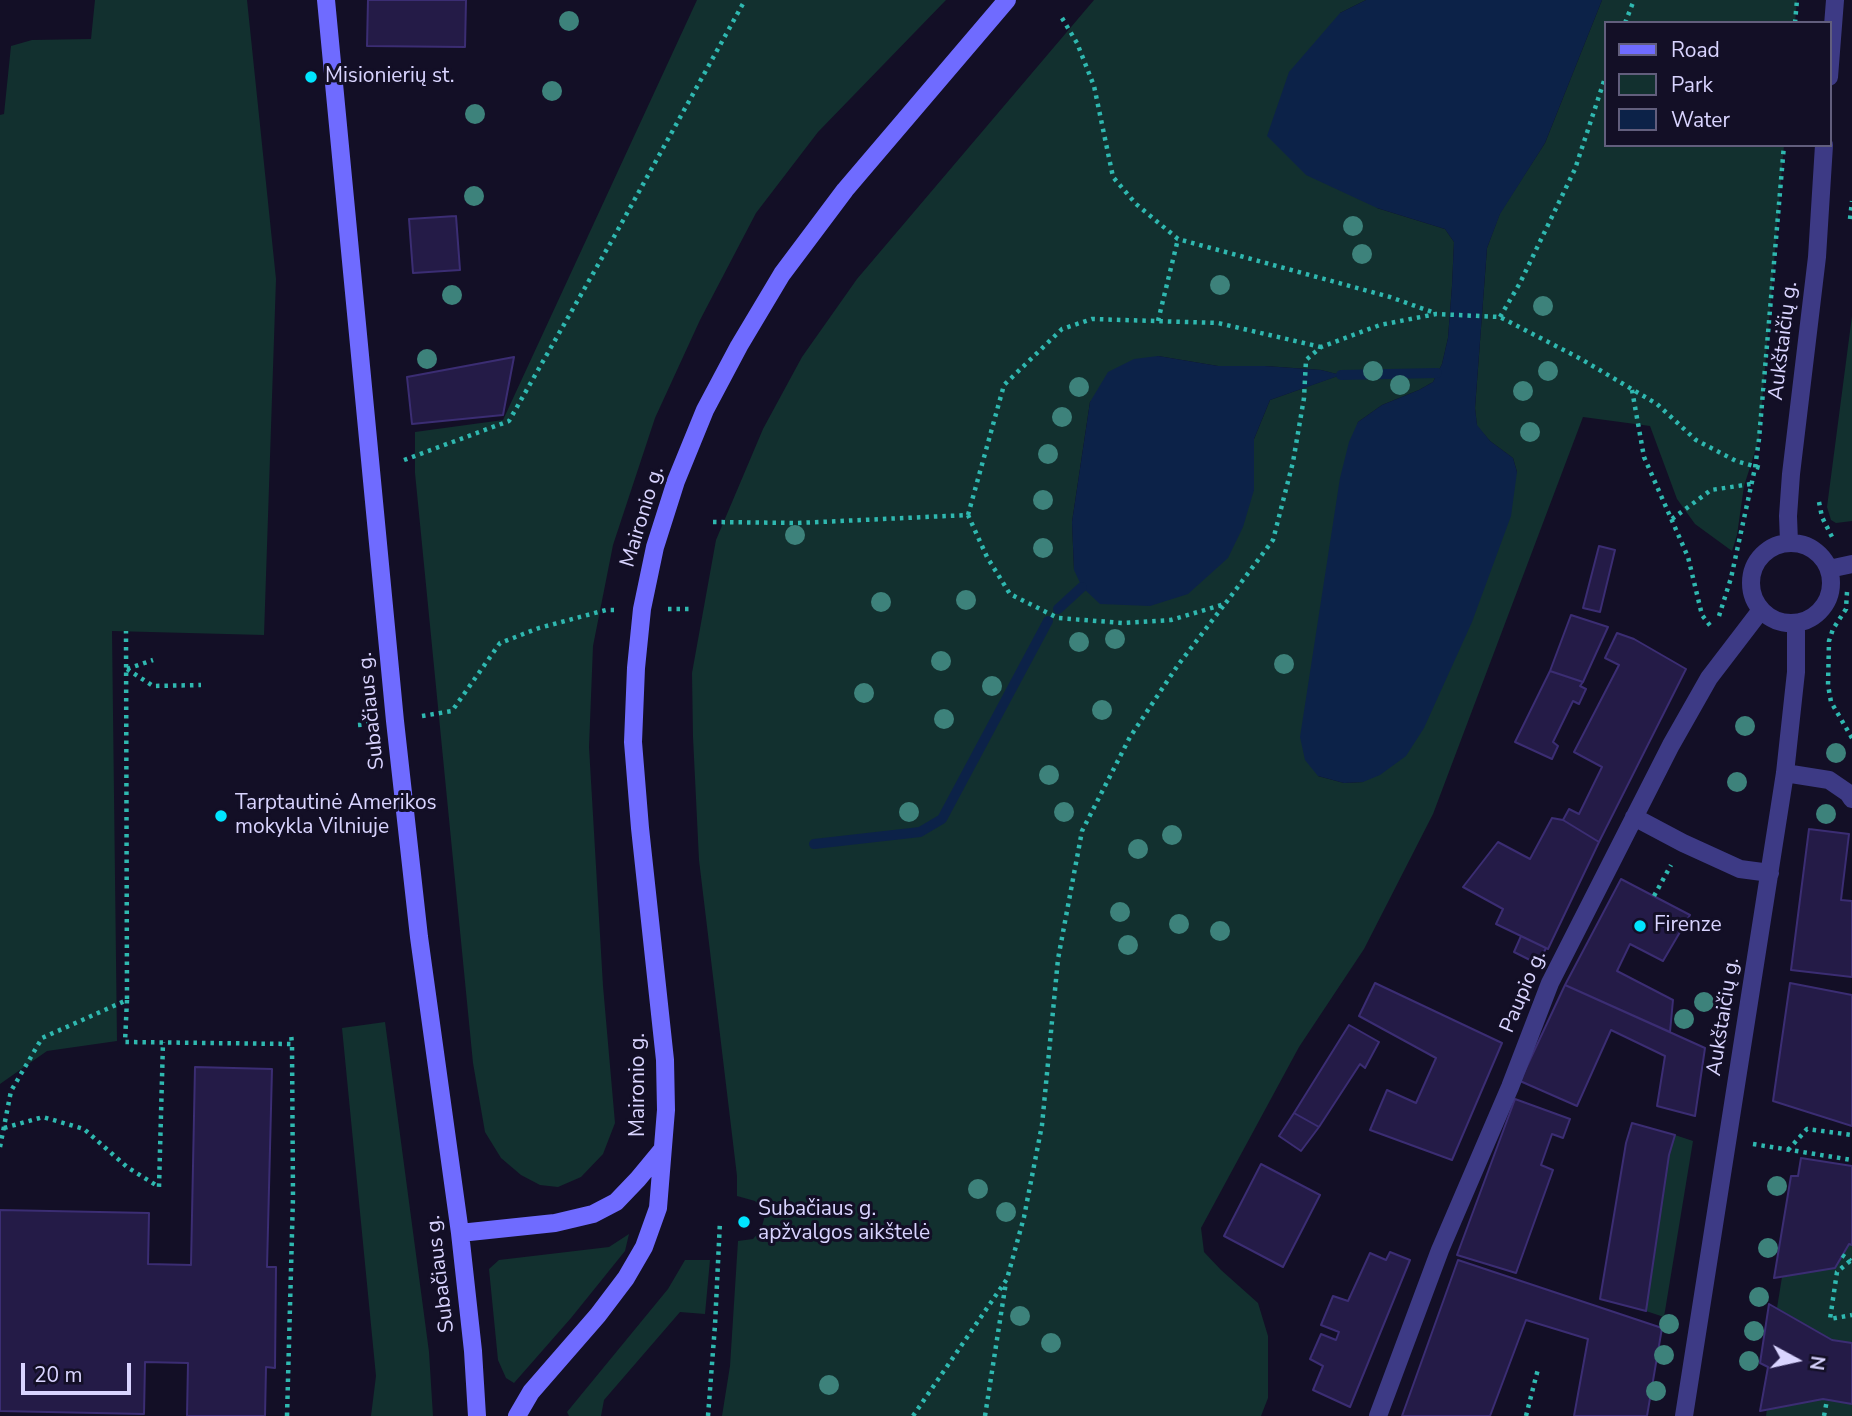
<!DOCTYPE html>
<meta charset="utf-8">
<style>
body{margin:0}
#map{position:relative;width:1852px;height:1416px;overflow:hidden;background:#130f26;font-family:"Nunito Sans",sans-serif}
canvas{display:block}
.legend{position:absolute;left:1604px;top:21px;width:228px;height:126px;box-sizing:border-box;background:#130f26;border:2px solid #625e7d;margin:0;padding:9px 12px;list-style:none;font-size:21px;color:#d9d4ff}
.legend li{display:flex;align-items:center;gap:14px;height:35px}
.legend b{width:35px;border:2px solid #625e7d}
.north{position:absolute;left:1761px;top:1325px;width:70px;height:70px;-webkit-text-stroke:5px #130f26;paint-order:stroke;rotate:98deg;font-size:19px;font-weight:700;line-height:28px;text-align:center;color:#d9d4ff}
.north::after{content:'';display:block;margin:auto;width:24px;height:32px;background:#d9d4ff;clip-path:polygon(50% 0,100% 100%,50% 72%,0 100%)}
.scale{position:absolute;left:21px;top:1363px;width:110px;height:32px;box-sizing:border-box;border:4px solid #d9d4ff;border-top:0;padding-left:9px;font-size:21px;line-height:24px;white-space:nowrap;color:#d9d4ff;-webkit-text-stroke:5px #130f26;paint-order:stroke}
</style>
<div id="map">
<canvas width="1852" height="1416"></canvas>
<ul class="legend">
<li><b style="height:9px;background:#6f6bff"></b>Road</li>
<li><b style="height:19px;background:#12302f"></b>Park</li>
<li><b style="height:19px;background:#0c2248"></b>Water</li>
</ul>
<div class="north">N</div>
<div class="scale">20 m</div>
</div>
<script>
const ctx = document.querySelector('canvas').getContext('2d');
ctx.lineJoin = 'round';
function fillPath(path, color) { ctx.fillStyle = color; ctx.fill(path, 'evenodd'); }
const toPath = rows => new Path2D(rows.map(r => 'M' + r).join(''));
function strokePath(path, color, width, dash) { ctx.strokeStyle = color; ctx.lineWidth = width; ctx.lineCap = dash ? 'butt' : 'round'; ctx.setLineDash(dash || []); ctx.stroke(path); }
function drawText(font, color, halo, rows, align = 'center') {
  ctx.font = font + ' "Nunito Sans",sans-serif'; ctx.lineWidth = 6; ctx.setLineDash([]); ctx.textBaseline = 'middle'; ctx.strokeStyle = halo; ctx.fillStyle = color; for (const [text, x, y, turn = 0] of rows) {
    ctx.save(); ctx.translate(x, y); ctx.rotate((+turn || 0) * Math.PI / 180); ctx.textAlign = isNaN(turn) ? turn : align; if (halo) ctx.strokeText(text, 0, 0); ctx.fillText(text, 0, 0); ctx.restore();
  }
}
const green = toPath([
 [95,0,247,0,276,279,264,635,112,631,117,1041,47,1051,0,1084,0,115,4,114,11,46,32,40,91,39],
 [697,0,946,0,818,132,756,213,700,320,655,418,613,545,593,646,589,747,603,986,615,1123,603,1154,581,1177,558,1187,540,1185,521,1175,501,1158,485,1132,473,1063,415,473,415,432,503,420],
 [1094,0,1366,0,1340,13,1377,208,1445,229,1454,242,1452,286,1448,338,1442,364,1433,382,1419,390,1382,405,1358,422,1318,776,1344,783,1363,782,1517,472,1513,458,1490,441,1477,426,1475,408,1487,248,1500,213,1545,143,1602,0,1797,0,1795,23,1605,23,1605,145,1784,145,1759,439,1744,486,1737,535,1732,551,1695,524,1677,499,1650,426,1583,417,1433,814,1364,949,1299,1047,1201,1228,1204,1252,1221,1270,1258,1303,1268,1336,1268,1398,1261,1416,722,1416,730,1366,738,1241,753,1239,761,1230,764,1219,762,1208,755,1201,737,1196,737,1176,699,860,693,737,692,673,716,540,763,429,802,357,857,279],
 [1158,356,1218,366,1265,366,1321,370,1340,375,1270,400,1254,439,1254,490,1074,570,1072,522,1090,402],
 [1852,316,1852,521,1836,523,1831,520,1827,507],
 [385,1022,429,1352,433,1416,371,1416,376,1376,342,1028],
 [1675,1135,1693,1141,1664,1317,1646,1311,1669,1155],
 [629,1234,625,1251,571,1318,514,1383,506,1378,498,1360,489,1269,499,1260,609,1247],
 [1849,1244,1852,1245,1852,1343,1832,1340,1777,1308,1782,1277,1834,1268],
 [685,1260,710,1260,705,1314,680,1312,604,1400,601,1416,569,1416,567,1412,668,1289],
 [1823,1399,1852,1404,1852,1416,1766,1416,1767,1409]
]);
const water = toPath([
 [1366,0,1602,0,1545,143,1500,214,1487,248,1475,408,1477,425,1490,441,1513,458,1517,472,1511,516,1472,622,1424,728,1406,756,1380,775,1363,782,1344,783,1318,776,1305,760,1300,737,1340,478,1349,442,1358,422,1382,405,1419,390,1433,382,1442,364,1448,338,1452,286,1454,242,1445,229,1377,208,1306,175,1267,136,1289,72,1340,13],
 [1158,356,1218,366,1265,366,1321,370,1341,375,1270,400,1254,439,1254,490,1243,527,1228,558,1188,594,1150,606,1100,604,1082,587,1074,570,1072,522,1090,402,1108,372,1134,359]
]);
const stream = toPath([
 [1341,375,1437,373],
 [1058,609,1082,587],
 [814,844,920,832,942,819,1048,621]
]);
const building = toPath([
 [368,0,466,0,465,47,367,46,368,0],
 [456,216,460,270,413,273,409,219,456,216],
 [514,357,503,415,412,424,407,377,514,357],
 [1599,546,1615,550,1600,612,1583,608,1599,546],
 [1571,615,1608,627,1583,682,1550,671,1571,615],
 [1617,633,1634,639,1686,669,1599,842,1563,820,1569,809,1579,814,1602,767,1574,752,1619,665,1605,658,1617,633],
 [1550,671,1583,682,1580,686,1586,689,1579,704,1573,701,1553,742,1558,746,1552,759,1515,742,1550,671],
 [1552,818,1563,820,1599,842,1548,949,1496,924,1503,909,1463,887,1498,842,1530,859,1552,818],
 [1809,829,1849,834,1841,900,1852,901,1852,977,1791,970,1809,829],
 [1621,879,1690,915,1663,961,1630,944,1617,971,1673,1000,1670,1032,1565,985,1621,879],
 [1521,936,1546,948,1538,964,1514,952,1521,936],
 [1375,983,1502,1043,1452,1160,1370,1130,1387,1090,1416,1103,1436,1058,1359,1016,1375,983],
 [1790,983,1852,995,1852,1126,1773,1101,1790,983],
 [1565,985,1705,1048,1695,1116,1657,1106,1665,1056,1611,1030,1577,1106,1520,1081,1565,985],
 [1349,1025,1379,1042,1365,1068,1360,1064,1319,1127,1294,1113,1349,1025],
 [195,1067,272,1069,267,1267,276,1267,275,1368,266,1367,265,1416,187,1416,188,1363,145,1362,144,1414,0,1411,0,1210,149,1213,148,1264,191,1265,195,1067],
 [1515,1099,1570,1119,1563,1138,1552,1134,1541,1165,1553,1170,1516,1273,1457,1255,1515,1099],
 [1294,1113,1319,1127,1301,1151,1279,1136,1294,1113],
 [1632,1123,1675,1135,1669,1155,1646,1311,1600,1299,1626,1143,1632,1123],
 [1801,1158,1852,1166,1852,1245,1849,1244,1835,1268,1774,1278,1791,1176,1798,1176,1801,1158],
 [1261,1164,1320,1195,1283,1267,1224,1236,1261,1164],
 [1390,1252,1410,1260,1350,1407,1313,1390,1323,1366,1310,1359,1321,1334,1336,1340,1339,1332,1321,1325,1333,1296,1348,1301,1370,1253,1386,1260,1390,1252],
 [1458,1260,1662,1328,1647,1416,1574,1416,1588,1339,1526,1320,1490,1416,1402,1416,1458,1260],
 [1769,1304,1832,1340,1852,1343,1852,1404,1823,1399,1760,1411,1768,1367,1760,1363,1769,1304]
]);
const path = toPath([
 [1062,18,1077,43,1094,86,1113,177,1136,204,1178,239,1390,297,1435,313],
 [1625,23,1634,0],
 [1795,23,1797,0],
 [1850,219,1852,201],
 [1500,317,1520,283,1575,169,1605,78],
 [1158,321,1178,239],
 [1632,390,1644,457,1688,557,1702,615,1712,628],
 [404,460,509,421,615,235,745,0],
 [1819,502,1822,517,1833,539],
 [968,515,1004,385,1062,329,1092,319,1218,323,1321,347],
 [1672,519,1711,490,1751,484],
 [713,522,798,523,968,515,987,557,1010,594,1058,618,1123,623,1171,620,1225,604,1273,540,1293,462,1304,398,1306,360,1321,347,1380,325,1436,314,1500,317,1581,359,1657,404,1696,440,1736,461,1764,469],
 [1847,592,1846,609,1833,629,1829,641,1828,685,1831,702,1852,738],
 [668,609,692,609],
 [1719,616,1731,578,1755,468,1759,439,1784,145],
 [127,669,153,686,201,685],
 [127,669,153,660],
 [422,716,452,711,500,643,539,628,606,610,614,610],
 [358,725,368,724],
 [1654,896,1671,865],
 [127,1000,125,1042,292,1044,291,1034],
 [4,1128,43,1117,84,1129,127,1167,159,1187,163,1042],
 [1753,1144,1852,1160],
 [0,1147,11,1091,42,1038,127,1000,126,631],
 [1788,1150,1807,1129,1852,1135],
 [1842,1255,1851,1261],
 [1850,1261,1837,1272,1830,1319,1852,1315],
 [287,1416,293,1197,292,1044],
 [708,1416,715,1325,720,1221],
 [913,1416,1007,1279,1024,1217,1042,1125,1058,959,1082,831,1130,737,1178,665,1224,605],
 [985,1416,1006,1282],
 [1526,1416,1538,1369],
 [1824,1416,1827,1400]
]);
const minor = toPath([
 [1829,77,1835,0],
 [1789,542,1788,516,1791,474,1817,257,1824,145],
 '1751 583a40 40 0 1 1 80 0a40 40 0 1 1-80 0Z',
 [1829,569,1852,564],
 [1785,773,1829,780,1848,793,1852,799],
 [1634,817,1683,843,1740,869,1770,873],
 [1378,1416,1440,1250,1510,1087,1550,983,1671,745,1709,678,1761,610],
 [1684,1416,1785,773,1796,672,1796,624]
]);
const secondary = toPath([
 [326,0,395,721,419,937,460,1233,473,1351,477,1416],
 [460,1233,555,1223,593,1214,616,1202,638,1179,662,1150],
 [517,1416,531,1392,598,1315,626,1278,644,1247,658,1208,666,1110,665,1060,640,828,633,742,636,668,642,609,655,547,676,481,705,410,739,346,782,274,845,190,1007,0]
]);
const trees = [
 [569,21],
 [552,91],
 [475,114],
 [474,196],
 [1353,226],
 [1362,254],
 [1220,285],
 [452,295],
 [1543,306],
 [427,359],
 [1373,371],
 [1548,371],
 [1400,385],
 [1079,387],
 [1523,391],
 [1062,417],
 [1530,432],
 [1048,454],
 [1043,500],
 [795,535],
 [1043,548],
 [966,600],
 [881,602],
 [1115,639],
 [1079,642],
 [941,661],
 [1284,664],
 [992,686],
 [864,693],
 [1102,710],
 [944,719],
 [1745,726],
 [1836,753],
 [1049,775],
 [1737,782],
 [909,812],
 [1064,812],
 [1826,814],
 [1172,835],
 [1138,849],
 [1120,912],
 [1179,924],
 [1220,931],
 [1128,945],
 [1704,1002],
 [1684,1019],
 [1777,1186],
 [978,1189],
 [1006,1212],
 [1768,1248],
 [1759,1297],
 [1020,1316],
 [1669,1324],
 [1754,1331],
 [1051,1343],
 [1664,1355],
 [1749,1361],
 [829,1385],
 [1656,1391]
];
const markers = [
 [311,77,7,"#00e5ff"],
 [221,816,7,"#00e5ff"],
 [1640,926,7,"#00e5ff"],
 [744,1222,7,"#00e5ff"]
];
const poiNames = [
 ["Misionierių st.",325,77],
 ["Tarptautinė Amerikos",235,804],
 ["mokykla Vilniuje",235,828],
 ["Firenze",1654,926],
 ["Subačiaus g.",758,1210],
 ["apžvalgos aikštelė",758,1234]
];
const streetNames = [
 ["Aukštaičių g.",1784,341,-83],
 ["Maironio g.",643,517,-73],
 ["Subačiaus g.",372,711,-96],
 ["Paupio g.",1524,992,-67],
 ["Aukštaičių g.",1724,1017,-81],
 ["Maironio g.",639,1085,-90],
 ["Subačiaus g.",441,1274,-97]
];
fillPath(green, '#12302f');
fillPath(water, '#0c2248');
strokePath(stream, '#0c2248', 10);
fillPath(building, '#241b47');
strokePath(building, '#3b2d73', 2);
strokePath(path, '#2fb8b0', 4.5, [3.5, 5]);
strokePath(minor, '#3d3a85', 18);
strokePath(secondary, '#6f6bff', 18);
ctx.fillStyle = '#3d827b';
for (const [x, y] of trees) { ctx.beginPath(); ctx.arc(x, y, 10, 0, 2 * Math.PI); ctx.fill(); }
for (const [x, y, r, color] of markers) { const dot = new Path2D(); dot.arc(x, y, r, 0, 2 * Math.PI); ctx.fillStyle = color; ctx.fill(dot); strokePath(dot, '#130f26', 2.5); }
drawText('21px', '#d9d4ff', '#130f26', poiNames, 'left');
drawText('21px', '#d9d4ff', '#130f26', streetNames);
</script>
